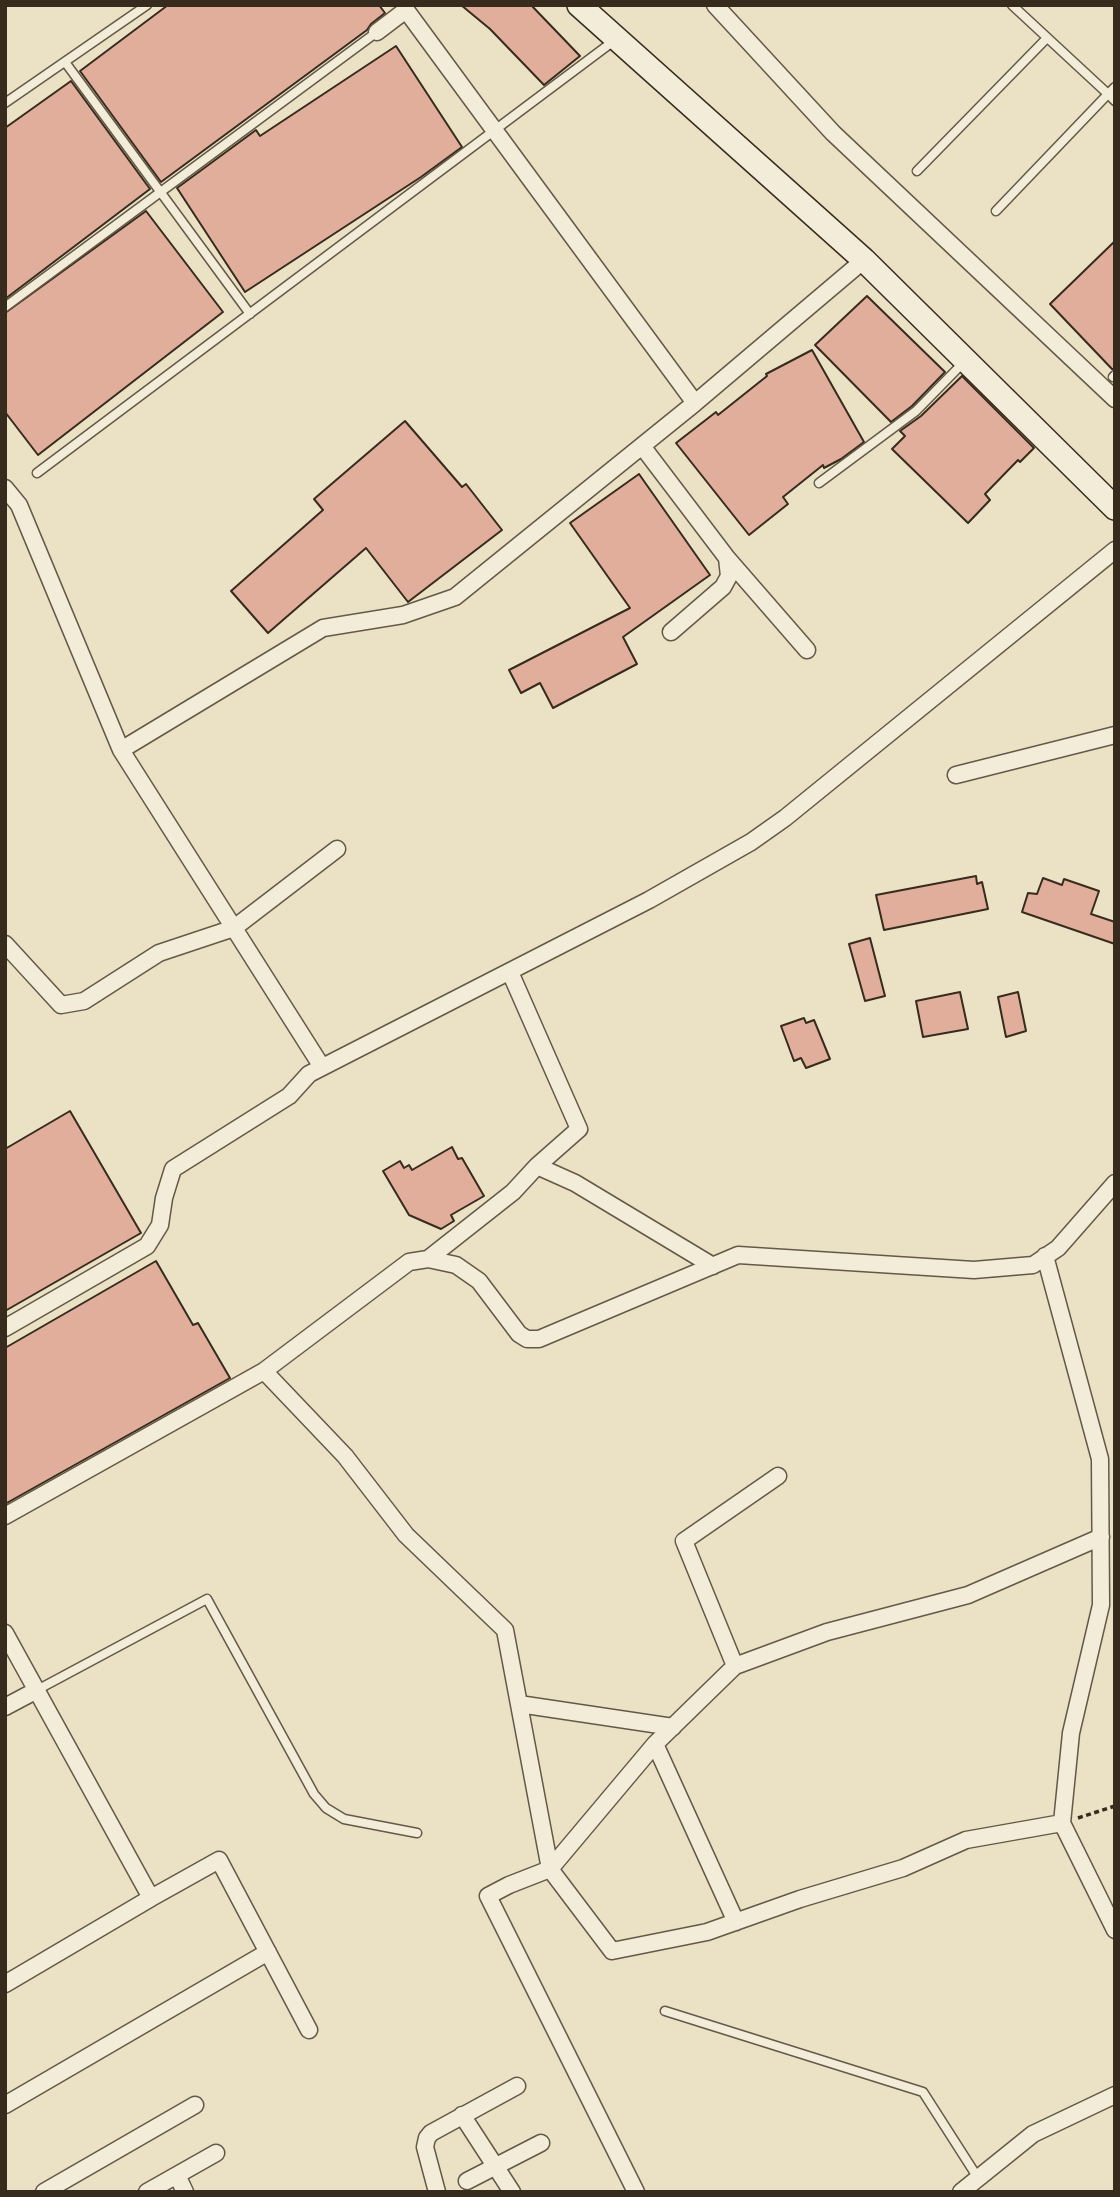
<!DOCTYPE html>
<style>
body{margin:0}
#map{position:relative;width:1120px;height:2197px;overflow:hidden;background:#ebe2c5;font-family:"IM FELL English",serif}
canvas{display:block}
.frame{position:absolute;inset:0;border:7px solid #372b1d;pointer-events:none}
</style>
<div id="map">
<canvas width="1120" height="2197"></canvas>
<div class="frame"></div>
</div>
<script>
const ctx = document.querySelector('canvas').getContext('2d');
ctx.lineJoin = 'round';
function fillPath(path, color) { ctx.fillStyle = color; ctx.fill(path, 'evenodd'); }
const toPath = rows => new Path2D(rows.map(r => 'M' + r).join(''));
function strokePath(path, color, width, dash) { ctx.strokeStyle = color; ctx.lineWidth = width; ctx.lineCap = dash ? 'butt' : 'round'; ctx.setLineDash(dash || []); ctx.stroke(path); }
const building = toPath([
 [168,5,379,5,385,13,371,24,367,30,161,182,80,71,168,5],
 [461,5,531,5,580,56,544,85,490,29,461,5],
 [396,46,462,147,421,177,245,292,177,188,256,130,260,136,396,46],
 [71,81,150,189,5,299,5,128,71,81],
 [146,211,223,312,38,455,5,412,5,313,146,211],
 [1115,241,1115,369,1112,369,1050,304,1115,241],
 [867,296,945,372,912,406,891,422,815,345,867,296],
 [812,350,864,442,841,459,824,468,823,465,783,497,788,504,749,535,676,443,716,412,718,415,767,376,766,374,812,350],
 [962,376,1034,448,1020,462,1018,460,985,494,990,500,968,523,892,449,905,436,900,431,921,416,962,376],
 [405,421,462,487,466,484,502,530,408,602,366,548,268,633,231,591,323,510,314,499,405,421],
 [639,474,710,575,623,637,637,664,553,708,540,683,521,693,509,670,630,608,570,523,639,474],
 [976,876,977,884,982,882,988,909,884,930,876,895,976,876],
 [1043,878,1062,885,1064,879,1099,891,1091,914,1115,922,1115,944,1022,912,1028,893,1037,894,1043,878],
 [870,938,885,996,865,1001,849,944,870,938],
 [960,992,968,1029,923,1037,916,1001,960,992],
 [1018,992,1026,1031,1006,1037,998,997,1018,992],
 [804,1018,806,1023,814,1020,830,1059,806,1068,801,1058,794,1061,781,1026,804,1018],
 [70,1111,141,1233,5,1311,5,1149,70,1111],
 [452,1147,458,1159,462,1158,484,1196,451,1215,454,1221,441,1229,409,1215,383,1171,400,1161,404,1168,409,1165,412,1170,452,1147],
 [156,1261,193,1325,198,1323,230,1378,5,1504,5,1348,156,1261]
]);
const path = toPath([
 [1078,1818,1115,1806]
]);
const lane = toPath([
 [65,62,250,314],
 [1115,87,1108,94,1115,101],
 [5,103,147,5],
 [917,171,1047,38],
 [996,211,1108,94,1012,5],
 [5,307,377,32],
 [1113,377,1115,375],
 [37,473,615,40],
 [819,483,916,411,964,362],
 [37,1690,207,1599,314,1794,326,1808,344,1819,417,1833],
 [665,2011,923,2092,978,2178]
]);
const street = toPath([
 [715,5,833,133,1115,399],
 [377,32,406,10,695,403],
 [642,446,727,558,807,650],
 [5,488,19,505,121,750],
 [671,632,723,587,729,576,727,558],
 [956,775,1115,735],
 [5,944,61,1005,84,1001,159,953,234,928,337,849],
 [510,972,579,1129,537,1166],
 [322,1067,121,750,323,628,403,615,455,597,695,403,864,260],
 [1045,1256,1100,1459,1101,1605,1071,1733,1062,1823,1115,1930],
 [428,1259,513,1192,537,1166,575,1183,713,1266],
 [5,1328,147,1246,160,1225,164,1198,173,1169,289,1096,309,1074,649,900,751,842,785,818,1115,550],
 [264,1371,409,1262,428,1259,456,1265,479,1281,519,1334,527,1339,539,1339,738,1255,974,1270,1033,1265,1058,1248,1115,1183],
 [5,1516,264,1371,345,1456,406,1535,505,1630,550,1869],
 [5,1633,151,1898,5,1984],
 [735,1666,684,1541,778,1476],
 [519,1704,673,1727],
 [5,1707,37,1690],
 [655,1744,736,1922],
 [550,1869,655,1744,735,1666,827,1632,968,1595,1101,1537],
 [151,1898,219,1860,309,2030],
 [5,2105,268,1952],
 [462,2115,512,2192],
 [177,2175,185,2192],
 [467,2181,541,2143],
 [44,2192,195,2105],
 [147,2192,216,2153],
 [437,2192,425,2147,427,2138,431,2133,517,2086],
 [636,2192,488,1896,509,1885,550,1869,612,1951,707,1932,800,1899,903,1868,966,1840,1062,1823],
 [961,2192,1033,2134,1115,2095]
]);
const secondary = toPath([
 [579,5,864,260,1115,508]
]);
fillPath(building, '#e0ae9a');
strokePath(building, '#372b1d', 2);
strokePath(lane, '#645947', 11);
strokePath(street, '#645947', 19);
strokePath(secondary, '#372b1d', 26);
strokePath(path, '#372b1d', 3.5, [5, 3.5]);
strokePath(lane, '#f2ecd9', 8);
strokePath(street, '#f2ecd9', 16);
strokePath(secondary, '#f2ecd9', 23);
</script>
